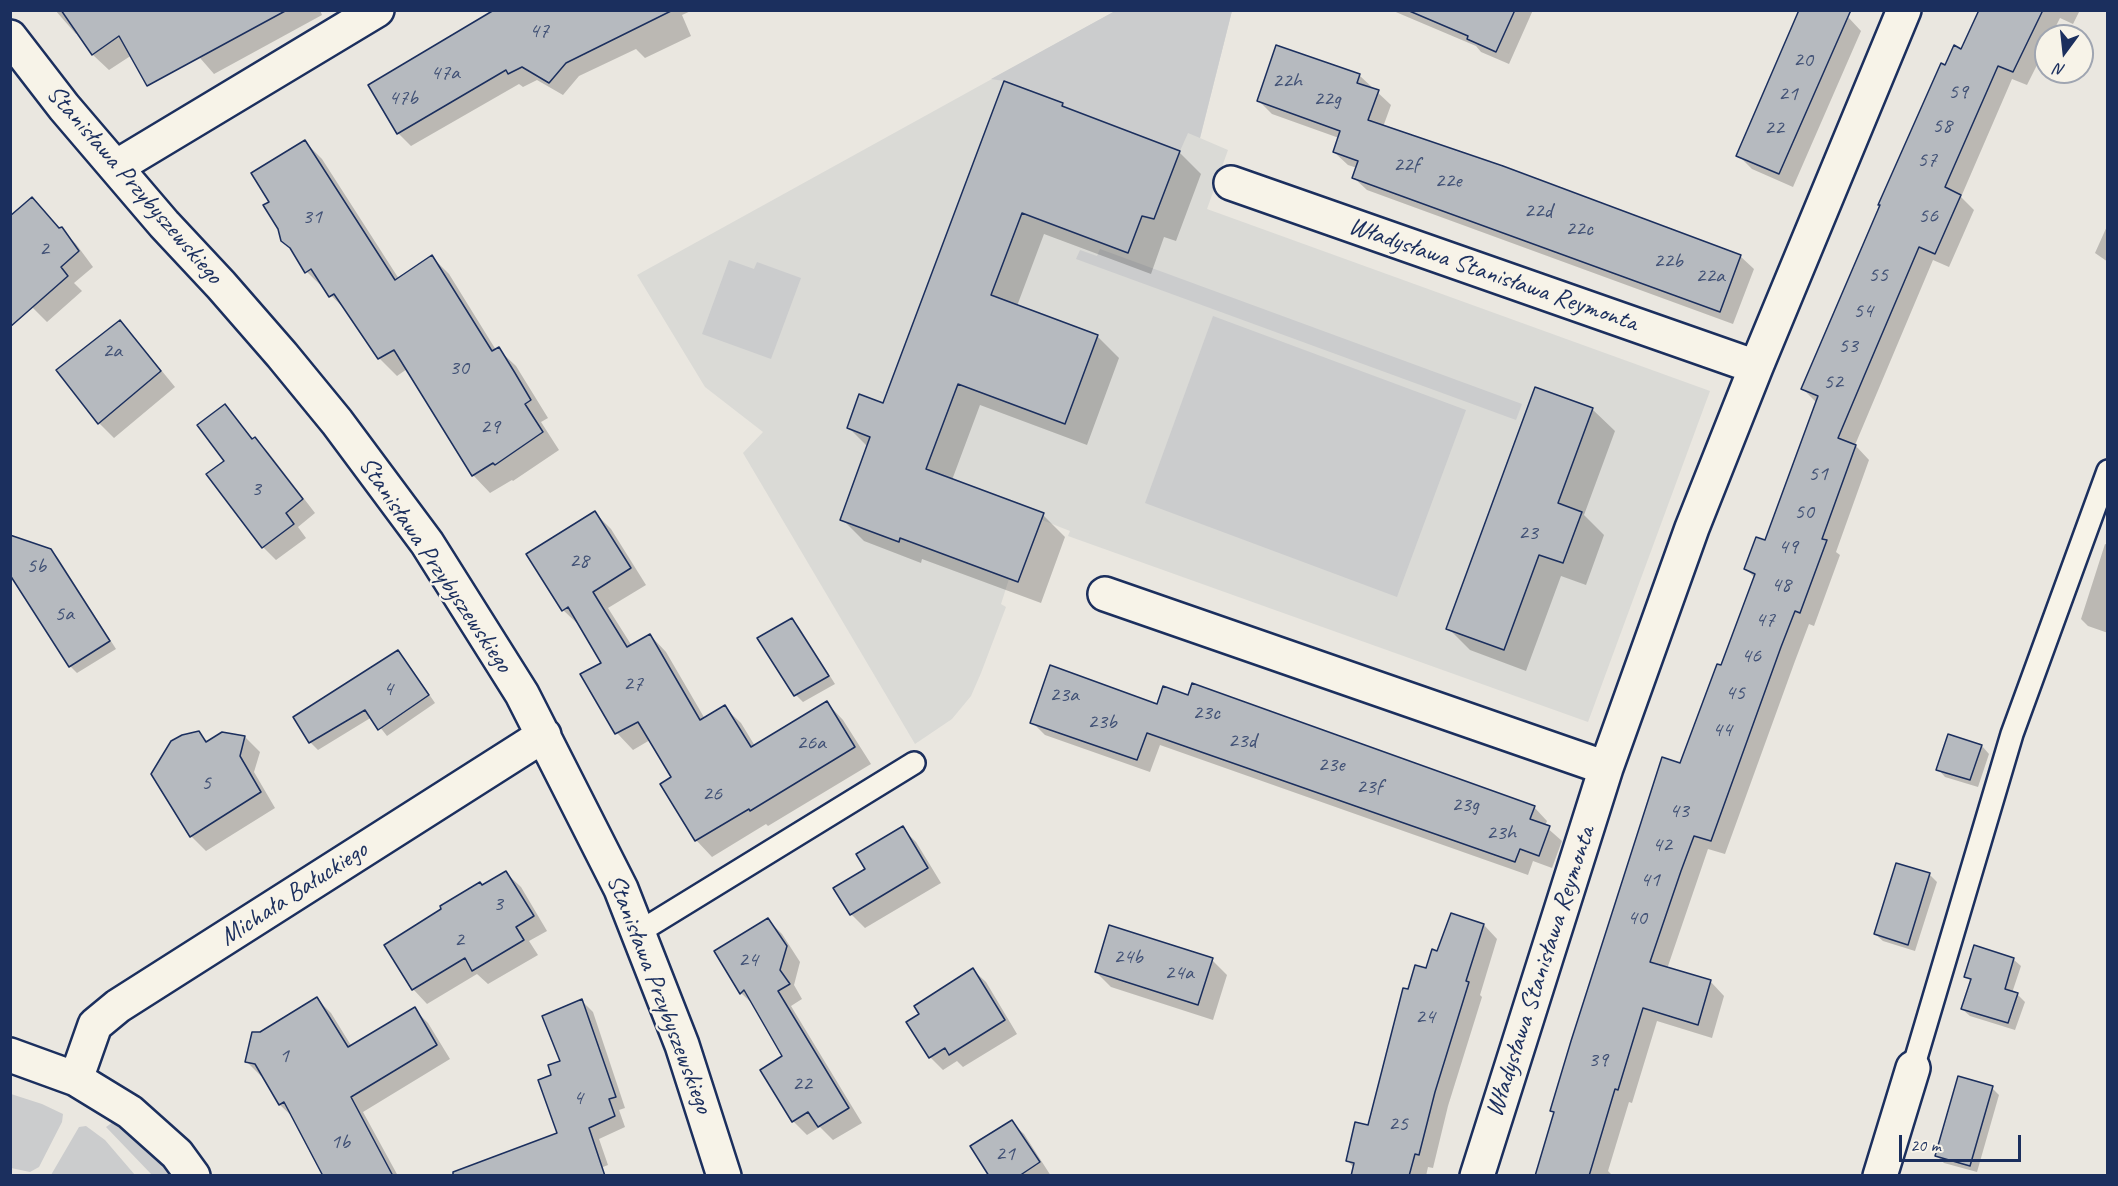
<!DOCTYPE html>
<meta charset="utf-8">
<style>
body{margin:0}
#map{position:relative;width:2118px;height:1186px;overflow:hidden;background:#eae7e0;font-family:Caveat,sans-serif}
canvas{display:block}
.frame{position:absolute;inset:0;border:12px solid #1b2f5e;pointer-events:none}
.north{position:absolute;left:2034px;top:24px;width:60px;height:60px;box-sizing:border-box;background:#f7f3e8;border:2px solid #9fa5b1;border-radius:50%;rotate:195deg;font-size:16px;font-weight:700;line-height:24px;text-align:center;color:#1b2f5e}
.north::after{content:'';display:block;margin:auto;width:21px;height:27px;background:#1b2f5e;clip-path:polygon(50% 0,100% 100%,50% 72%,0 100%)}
.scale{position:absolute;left:1899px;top:1135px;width:122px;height:27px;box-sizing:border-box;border:3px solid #1b2f5e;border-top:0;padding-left:8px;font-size:18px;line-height:21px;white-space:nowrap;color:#1b2f5e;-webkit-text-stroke:4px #f7f3e8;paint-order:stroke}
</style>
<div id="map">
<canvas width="2118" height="1186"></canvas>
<div class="frame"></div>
<div class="north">N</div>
<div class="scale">20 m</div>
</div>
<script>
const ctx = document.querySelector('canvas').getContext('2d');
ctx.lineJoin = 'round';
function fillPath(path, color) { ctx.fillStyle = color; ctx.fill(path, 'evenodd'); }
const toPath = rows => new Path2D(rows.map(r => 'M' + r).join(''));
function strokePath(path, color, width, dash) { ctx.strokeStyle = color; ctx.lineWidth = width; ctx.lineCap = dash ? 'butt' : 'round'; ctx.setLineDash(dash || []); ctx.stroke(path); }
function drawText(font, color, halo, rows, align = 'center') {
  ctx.font = font + ' Caveat,sans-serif'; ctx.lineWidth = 4.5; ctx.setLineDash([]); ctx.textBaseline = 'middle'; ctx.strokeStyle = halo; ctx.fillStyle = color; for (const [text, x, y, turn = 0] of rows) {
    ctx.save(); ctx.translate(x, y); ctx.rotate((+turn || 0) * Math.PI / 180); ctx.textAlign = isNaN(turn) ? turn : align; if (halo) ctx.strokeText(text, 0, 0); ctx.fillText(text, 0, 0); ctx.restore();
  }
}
const built = toPath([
 [1115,11,1232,11,1200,138,1228,150,1207,209,1710,391,1588,722,1068,536,1070,531,1042,520,1018,581,1009,579,1001,604,1006,607,981,673,971,696,952,719,915,744,743,453,763,432,705,387,637,275]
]);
const green = toPath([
 [1115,11,1232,11,1200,138,1188,133,1180,151,1062,106,1062,103,1004,81,991,79],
 [1100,249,1522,404,1516,420,1076,259,1080,250,1097,256],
 [729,260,754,269,757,262,801,278,771,359,702,334],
 [1213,316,1466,410,1397,597,1145,503],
 [11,1094,42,1104,63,1114,62,1122,39,1167,30,1172,11,1168],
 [116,1120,153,1155,170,1175,152,1175,106,1127],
 [86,1126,105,1140,135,1175,51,1175,79,1127]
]);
const shadow = toPath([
 [55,10,320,10,322,15,214,74,187,43,132,55,109,70,93,55,78,32,76,34],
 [496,10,693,10,682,15,691,36,645,58,636,49,579,76,563,95,537,80,523,87,519,84,411,146,398,133],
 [1391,10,1533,10,1509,64,1481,52,1476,46],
 [1981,10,2080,10,2073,24,2060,18,2051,36,2046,36,2046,47,2027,85,2012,79,1961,197,1974,210,1949,267,1933,260,1855,445,1869,460,1836,552,1840,555,1814,626,1809,624,1795,661,1725,854,1708,849,1667,969,1710,981,1724,996,1712,1038,1657,1021,1632,1103,1629,1102,1608,1171,1613,1176,1536,1176,1555,1114,1551,1110,1681,765,1722,667,1755,578,1746,569,1766,542,1817,403,1803,389,1946,67,1962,51],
 [1848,17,1861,31,1793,187,1752,169,1738,155],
 [1359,75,1391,105,1383,127,1740,256,1754,269,1733,324,1367,190,1353,177,1357,168,1348,165,1334,152,1339,138,1272,114,1259,101],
 [1062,104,1068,110,1179,152,1201,174,1176,241,1164,237,1151,274,1044,234,1017,306,1097,336,1119,358,1087,445,980,405,952,480,1043,515,1065,537,1041,603,922,559,921,563,864,541,842,519,868,447,849,428,884,405],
 [305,142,322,159,399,279,432,257,449,274,496,350,498,349,516,366,548,418,541,422,559,450,513,481,512,480,490,493,473,475,407,369,397,376,379,358,349,313,307,272,271,202],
 [2108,224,2108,262,2095,253],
 [61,229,76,244,93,267,74,283,82,291,47,322,32,307],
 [119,322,134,337,175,387,114,438,99,423],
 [225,406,254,440,255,439,268,452,315,513,298,527,306,538,276,560,263,547,227,461],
 [1592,409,1615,431,1584,515,1604,535,1586,585,1561,576,1526,671,1470,650,1448,628],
 [595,513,611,529,646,585,608,608,632,646,650,635,666,652,705,719,724,707,741,723,755,746,827,703,843,720,871,764,768,826,766,824,712,857,696,840,673,777,650,740,633,750,617,733,582,675,603,664,580,626,563,610],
 [2105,544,2108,545,2108,633,2088,626,2081,619],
 [51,550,58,558,116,649,77,673,70,666],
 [792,619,799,627,835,684,803,702,796,695],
 [398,652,405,659,435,703,387,736,372,717,318,750,311,743,295,718],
 [1158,706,1534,807,1547,821,1545,826,1562,841,1552,868,1533,861,1528,875,1160,745,1150,772,1045,735,1032,722],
 [198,733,208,742,245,737,260,752,254,772,275,808,206,851,191,836],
 [1982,746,1989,754,1978,787,1945,777,1938,769],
 [902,828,916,842,941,883,865,928,851,914,867,870],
 [1897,865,1930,875,1937,882,1915,951,1883,941,1875,934],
 [506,873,521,887,547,931,529,941,538,955,488,984,477,974,427,1004,413,989,443,909],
 [768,920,782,934,800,962,794,985,802,999,791,1006,862,1123,833,1140,820,1127,807,1135,793,1121,784,1056,756,1007,741,993],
 [1484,925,1497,939,1480,995,1482,997,1448,1106,1433,1168,1428,1167,1426,1176,1352,1176,1354,1168,1347,1160,1369,1127,1409,990,1427,970,1438,953],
 [2013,959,2021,966,2012,993,2017,994,2025,1002,2015,1030,1970,1016,1962,1009,1972,982,1966,976],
 [1212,960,1227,975,1213,1020,1111,987,1096,972],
 [973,970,986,982,1017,1034,963,1067,957,1061,943,1070,930,1057,921,1015],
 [317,999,331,1013,352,1047,414,1009,428,1023,450,1059,363,1112,398,1176,325,1176,294,1118,280,1105,264,1076,261,1076,247,1062,260,1034],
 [582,1001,593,1012,625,1108,619,1110,625,1127,599,1139,608,1165,580,1176,559,1134,553,1076,562,1062],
 [1992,1088,1999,1095,1977,1172,1944,1163,1937,1156],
 [1011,1122,1024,1134,1051,1176,991,1176]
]);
const building = toPath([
 [61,10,287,10,147,86,119,36,92,55,61,10],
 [494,10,673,10,566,63,549,83,522,67,508,74,506,70,397,134,368,85,494,10],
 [1407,10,1515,10,1496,52,1467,39,1468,36,1407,10],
 [1799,10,1851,10,1779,174,1736,156,1799,10],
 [1979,10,2043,10,2013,72,1998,66,1945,187,1961,195,1935,254,1919,247,1865,374,1838,438,1856,445,1822,539,1827,540,1800,613,1795,611,1781,647,1711,841,1694,836,1681,871,1650,962,1711,980,1698,1025,1643,1008,1618,1090,1615,1089,1589,1176,1535,1176,1554,1112,1550,1111,1571,1041,1662,757,1680,763,1717,664,1721,665,1755,574,1744,569,1756,537,1765,540,1818,396,1801,389,1880,205,1878,205,1941,63,1945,65,1954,45,1961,49,1979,10],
 [1276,45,1360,74,1357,83,1379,90,1368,120,1503,166,1741,255,1720,312,1352,178,1358,161,1333,152,1340,131,1257,101,1276,45],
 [1004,81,1063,103,1062,106,1180,151,1154,219,1142,216,1128,253,1022,213,991,295,1098,335,1065,424,958,384,926,469,1044,513,1018,582,900,538,899,542,840,520,870,437,847,428,859,394,883,403,1004,81],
 [305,140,395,280,432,255,492,351,499,347,515,373,531,400,525,404,543,432,495,465,493,463,472,476,394,350,378,359,334,294,329,297,311,269,305,273,290,248,281,241,278,229,263,205,269,202,251,173,305,140],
 [32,197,59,228,62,227,79,251,61,267,68,276,10,327,10,216,32,197],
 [120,320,161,371,98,424,56,370,120,320],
 [1535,387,1593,408,1558,503,1582,512,1563,563,1539,555,1504,650,1446,629,1535,387],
 [225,404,252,439,255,437,303,499,286,513,294,524,262,548,206,474,224,461,197,425,225,404],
 [595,511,631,568,593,592,627,647,650,634,700,720,725,705,751,747,827,701,855,747,750,811,749,809,695,841,660,784,671,777,638,722,615,734,580,674,601,663,568,607,562,611,526,554,595,511],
 [10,535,51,549,110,641,69,667,10,575,10,535],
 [792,618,829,676,794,696,757,638,792,618],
 [398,650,429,695,378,730,365,710,309,743,293,717,398,650],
 [1050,665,1157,704,1163,686,1188,695,1192,683,1535,806,1530,819,1550,826,1539,856,1520,849,1515,862,1147,733,1137,760,1030,723,1050,665],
 [199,731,206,742,222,732,245,736,240,756,261,792,190,837,151,774,171,741,182,735,199,731],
 [1948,734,1982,745,1970,780,1936,770,1948,734],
 [903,826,928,868,850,915,833,888,865,869,856,854,903,826],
 [1896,863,1930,873,1908,945,1874,934,1896,863],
 [506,871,534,916,516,927,524,940,472,971,465,958,412,990,384,945,441,909,440,906,480,882,482,885,506,871],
 [1451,913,1484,924,1466,981,1469,982,1435,1092,1419,1155,1415,1154,1409,1176,1351,1176,1354,1163,1346,1161,1355,1122,1368,1125,1403,988,1408,989,1415,965,1426,968,1432,949,1437,951,1451,913],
 [768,918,787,946,780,970,790,984,778,991,849,1108,818,1127,808,1112,792,1122,760,1070,782,1056,744,990,740,994,714,951,768,918],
 [1109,925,1213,958,1198,1005,1095,972,1109,925],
 [1974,945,2014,958,2005,989,2018,993,2008,1023,1961,1009,1971,979,1964,977,1974,945],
 [973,968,1005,1020,949,1055,945,1048,929,1058,906,1022,919,1014,914,1006,973,968],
 [317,997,348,1047,415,1007,437,1045,351,1097,393,1176,323,1176,284,1102,279,1105,255,1064,245,1062,252,1032,260,1032,317,997],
 [582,999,616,1097,609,1099,615,1116,589,1128,605,1176,453,1176,453,1172,557,1133,538,1080,551,1075,548,1065,560,1061,542,1016,582,999],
 [1958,1076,1993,1086,1970,1166,1935,1156,1958,1076],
 [1012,1120,1040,1162,1019,1176,989,1176,970,1146,1012,1120]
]);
const lane = toPath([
 [639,932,914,763],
 [1913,1068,2012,734,2108,471]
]);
const street = toPath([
 [10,37,64,107,164,224,221,285,282,355,337,422,427,543,522,694,621,889,682,1045,724,1176],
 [116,167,377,10],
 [1231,183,1756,367],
 [1105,594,1606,768],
 [10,1055,76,1079,130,1112,177,1154,193,1176],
 [76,1079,95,1025,118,1006,544,735],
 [1477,1176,1606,768,1692,528,1756,367,1904,10],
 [1880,1176,1913,1068]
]);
const numberNames = [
 ["47",539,31],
 ["20",1803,60],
 ["47a",445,73],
 ["22h",1287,81],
 ["59",1958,92],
 ["21",1788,94],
 ["47b",403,98],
 ["22g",1327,99],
 ["58",1942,126],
 ["22",1774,128],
 ["57",1927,160],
 ["22f",1406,165],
 ["22e",1448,181],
 ["22d",1538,211],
 ["56",1928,216],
 ["31",312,217],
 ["22c",1579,229],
 ["2",44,249],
 ["22b",1668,261],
 ["55",1878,275],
 ["22a",1710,276],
 ["54",1863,311],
 ["53",1848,346],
 ["2a",112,351],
 ["30",459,368],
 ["52",1833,382],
 ["29",490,427],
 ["51",1818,474],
 ["3",256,489],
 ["50",1804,512],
 ["23",1528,533],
 ["49",1788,547],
 ["28",579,561],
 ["5b",36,566],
 ["48",1781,585],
 ["5a",64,614],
 ["47",1765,620],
 ["46",1751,656],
 ["27",633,684],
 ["4",388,689],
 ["45",1735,693],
 ["23a",1064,695],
 ["23c",1206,713],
 ["23b",1102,722],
 ["44",1722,730],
 ["23d",1242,741],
 ["26a",811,743],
 ["23e",1331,765],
 ["5",206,783],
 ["23f",1369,787],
 ["26",712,794],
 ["23g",1465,805],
 ["43",1679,811],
 ["23h",1501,833],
 ["42",1662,845],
 ["41",1650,880],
 ["3",498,904],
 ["40",1637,918],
 ["2",459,940],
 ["24b",1128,957],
 ["24",748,960],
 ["24a",1179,973],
 ["24",1425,1017],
 ["1",284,1056],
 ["39",1598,1060],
 ["22",802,1084],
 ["4",578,1098],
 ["25",1398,1124],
 ["1b",340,1142],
 ["21",1005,1154]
];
const streetNames = [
 ["Stanisława Przybyszewskiego",134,185,49],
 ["Władysława Stanisława Reymonta",1493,275,19],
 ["Stanisława Przybyszewskiego",435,565,56],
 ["Michała Bałuckiego",294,894,-33],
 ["Władysława Stanisława Reymonta",1541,972,-72],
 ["Stanisława Przybyszewskiego",659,994,69]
];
fillPath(built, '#dadad6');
fillPath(green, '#cbcccd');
fillPath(shadow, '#0003');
fillPath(building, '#b6babf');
strokePath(building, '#1b2f5e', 1.5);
strokePath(lane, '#1b2f5e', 26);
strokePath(street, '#1b2f5e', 38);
strokePath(lane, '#f7f3e8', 21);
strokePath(street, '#f7f3e8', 33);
drawText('22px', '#425276', null, numberNames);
drawText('26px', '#1b2f5e', '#f7f3e8', streetNames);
</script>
